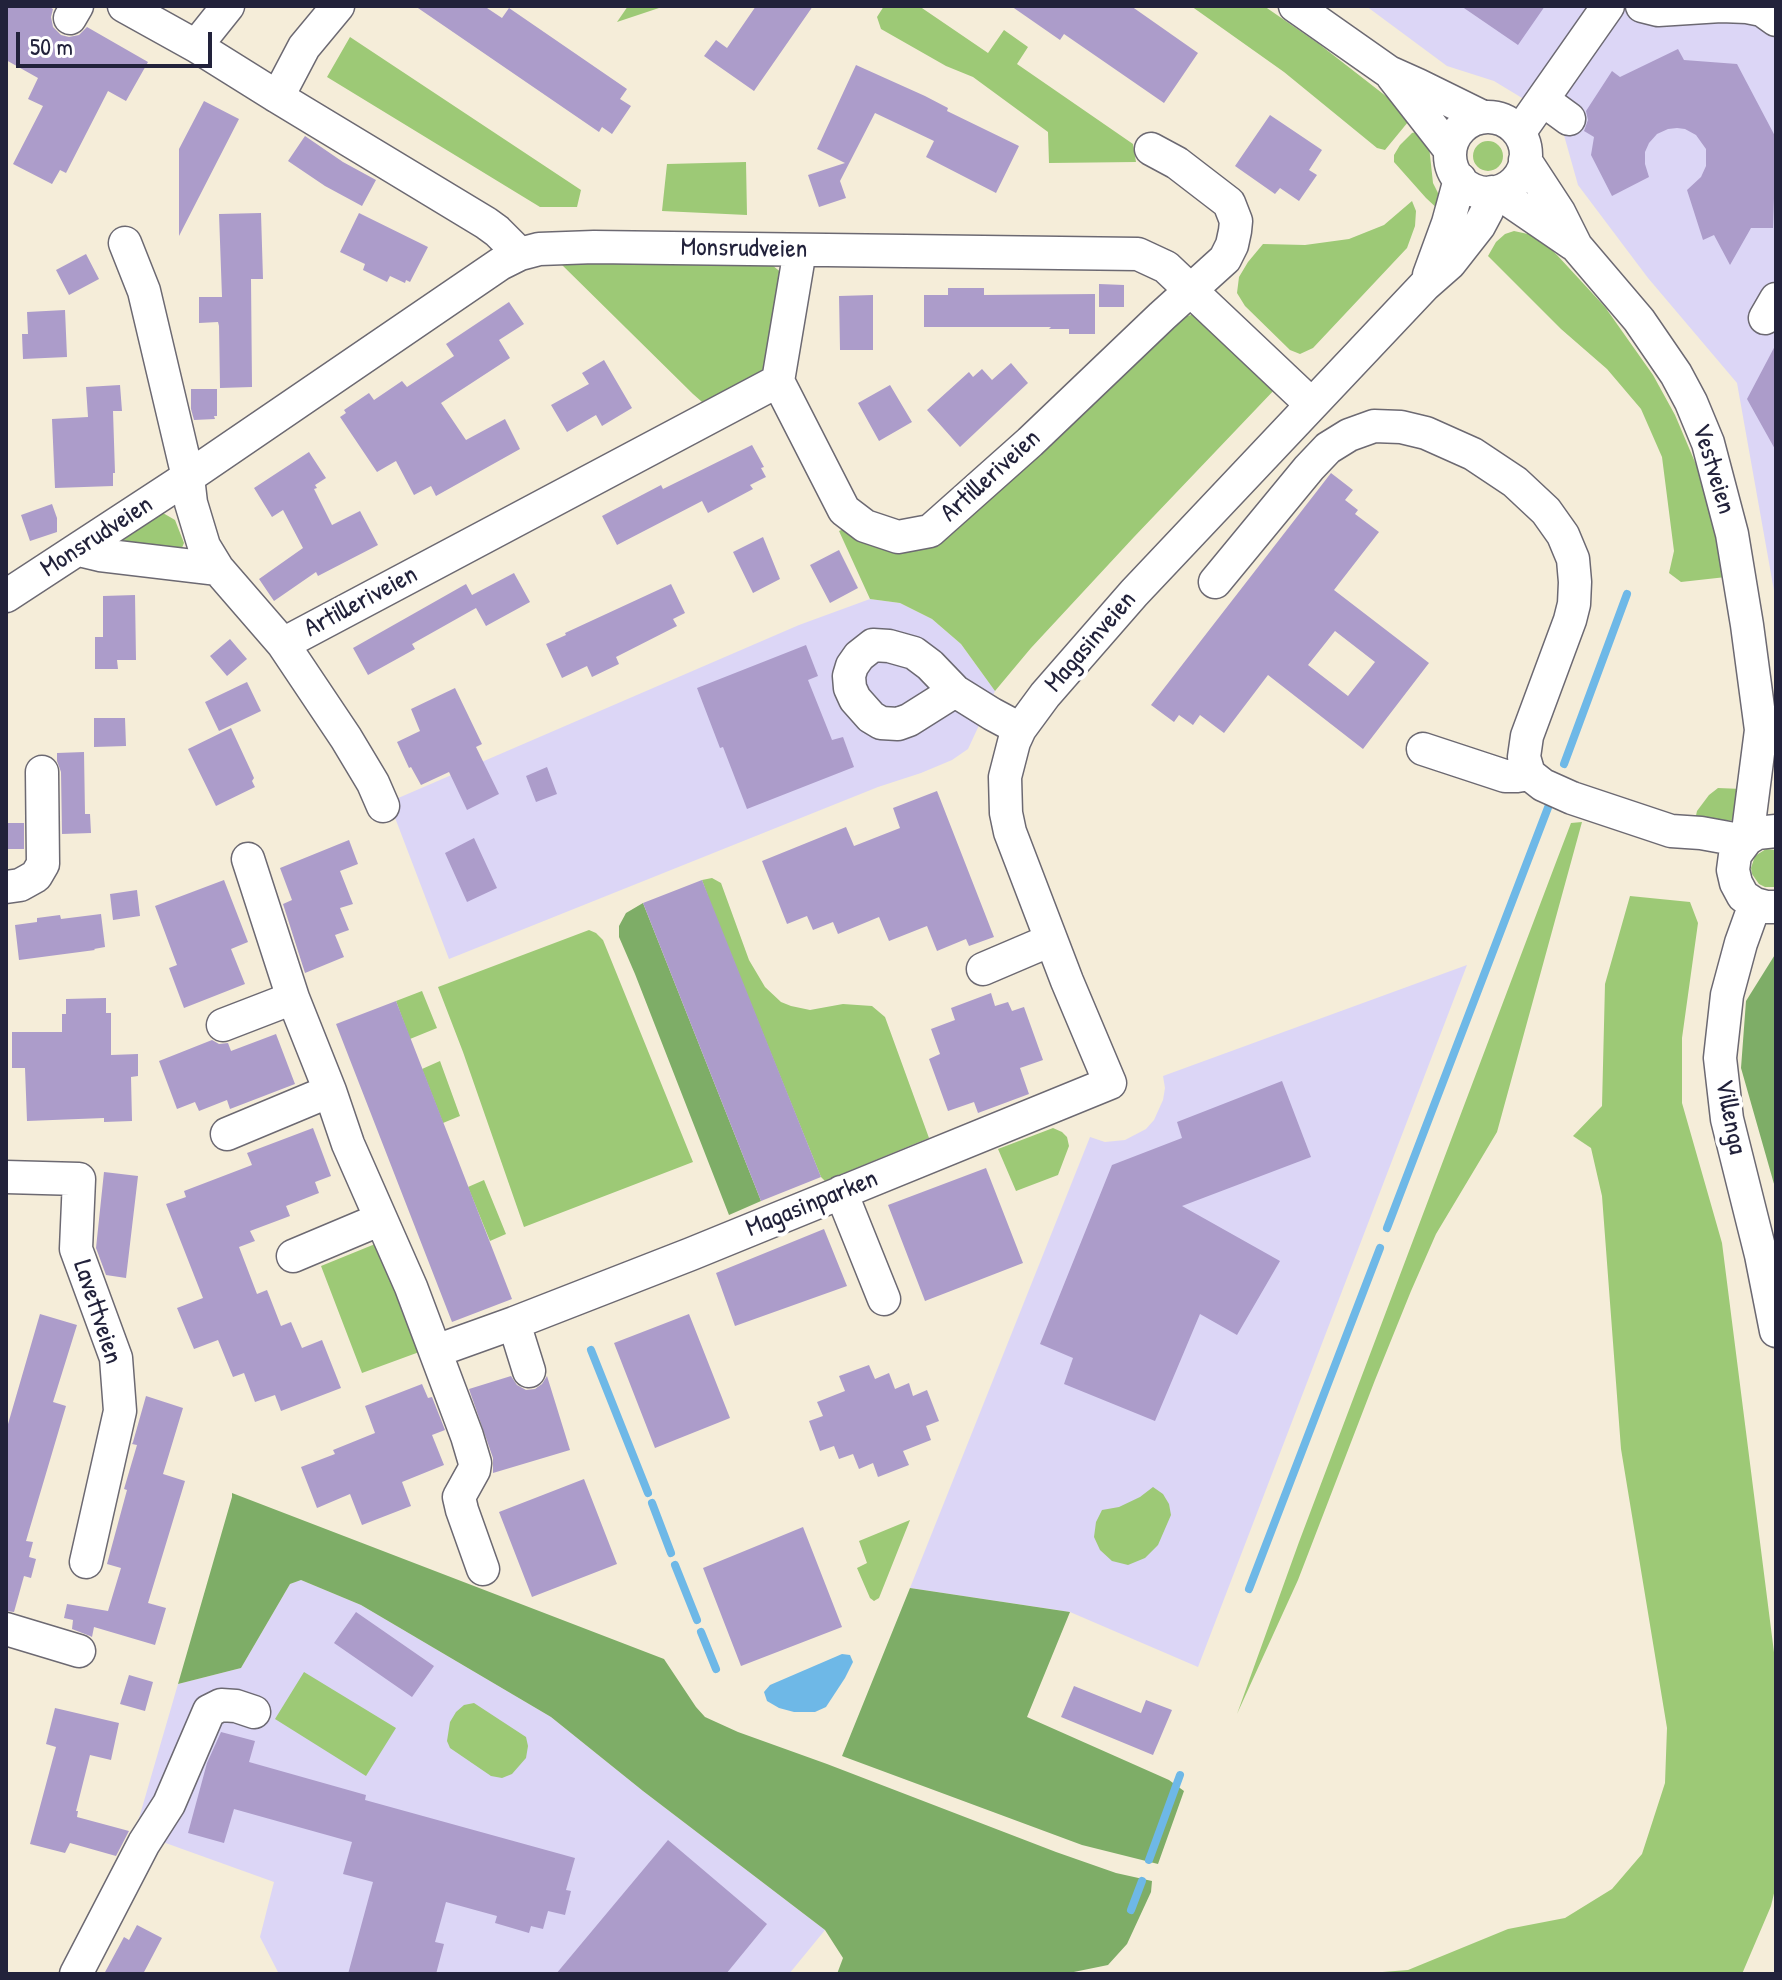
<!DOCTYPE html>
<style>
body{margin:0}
#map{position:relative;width:1782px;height:1980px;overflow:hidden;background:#f5edd9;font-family:"Patrick Hand",sans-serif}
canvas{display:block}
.frame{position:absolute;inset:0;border:8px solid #22223b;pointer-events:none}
.scale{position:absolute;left:16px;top:32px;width:196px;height:36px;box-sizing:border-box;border:4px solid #22223b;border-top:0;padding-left:10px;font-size:24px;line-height:28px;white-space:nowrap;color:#22223b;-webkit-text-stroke:6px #fff;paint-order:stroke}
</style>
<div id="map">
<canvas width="1782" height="1980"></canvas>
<div class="frame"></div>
<div class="scale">50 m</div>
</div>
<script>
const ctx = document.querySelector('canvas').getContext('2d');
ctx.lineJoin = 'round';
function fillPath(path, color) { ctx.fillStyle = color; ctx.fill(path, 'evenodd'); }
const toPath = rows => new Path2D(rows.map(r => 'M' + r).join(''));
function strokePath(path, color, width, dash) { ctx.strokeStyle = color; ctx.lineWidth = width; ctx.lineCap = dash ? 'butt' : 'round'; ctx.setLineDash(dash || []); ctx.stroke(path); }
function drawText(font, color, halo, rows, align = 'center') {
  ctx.font = font + ' "Patrick Hand",sans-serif'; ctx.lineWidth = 8; ctx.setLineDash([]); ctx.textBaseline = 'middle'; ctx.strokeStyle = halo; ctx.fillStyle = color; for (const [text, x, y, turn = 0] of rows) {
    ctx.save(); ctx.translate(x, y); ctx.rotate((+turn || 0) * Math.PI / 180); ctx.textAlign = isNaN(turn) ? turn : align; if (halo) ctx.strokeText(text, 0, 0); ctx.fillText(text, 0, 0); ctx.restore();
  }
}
const built = toPath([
 [1366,6,1776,6,1776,602,1737,383,1648,278,1578,185,1560,121,1494,81,1447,66],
 [870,599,900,603,932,619,961,644,995,691,968,749,952,760,921,773,878,787,449,959,389,802,799,625],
 [1467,965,1198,1667,1070,1612,910,1588,1090,1137,1105,1142,1125,1140,1146,1129,1154,1120,1163,1100,1165,1088,1163,1076],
 [301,1580,361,1605,551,1717,643,1791,825,1930,789,1974,279,1974,260,1937,274,1882,135,1832,178,1684,241,1668,290,1584]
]);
const green = toPath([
 [628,6,665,6,617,22],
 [884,6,919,6,988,53,1004,30,1028,47,1017,64,1133,144,1136,162,1049,163,1048,132,973,77,946,66,881,29,877,17],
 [1191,6,1264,6,1319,44,1382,93,1398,106,1408,122,1385,150,1377,148,1284,72],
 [350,37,581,190,577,207,540,207,327,77],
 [1416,132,1429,146,1433,183,1441,199,1440,211,1426,198,1394,162,1394,155,1400,145,1412,133],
 '1473 156a15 15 0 1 1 30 0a15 15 0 1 1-30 0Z',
 [746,162,747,215,662,211,667,164],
 [1412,201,1416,211,1415,226,1407,248,1313,348,1300,354,1290,350,1245,306,1237,293,1239,277,1248,262,1263,244,1305,245,1349,239,1384,225],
 [1514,231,1537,236,1557,255,1605,307,1653,375,1675,415,1706,488,1726,577,1681,582,1669,573,1674,551,1662,457,1641,409,1607,369,1561,329,1488,256,1496,242,1505,234],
 [559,262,759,263,772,265,783,274,773,358,760,376,710,409,693,394],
 [1194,314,1277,387,1134,537,1031,648,995,691,961,644,932,619,900,603,870,599,839,531,850,526,915,550,1181,318],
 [152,513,163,513,175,520,184,543,179,555,103,548],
 [1718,788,1742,789,1736,820,1710,822,1695,820,1697,811,1709,795],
 [1582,822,1497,1132,1436,1234,1411,1291,1375,1380,1298,1580,1237,1714,1299,1542,1558,857,1571,823],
 [1766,849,1776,850,1776,887,1765,887,1759,884,1752,874,1751,868,1755,856],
 [712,878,721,883,749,960,765,987,781,1002,791,1006,810,1010,843,1004,872,1006,885,1017,929,1138,825,1181,821,1177,712,908,702,880],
 [1630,896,1690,902,1698,923,1682,1038,1682,1103,1722,1243,1776,1668,1776,1885,1771,1906,1742,1974,1357,1974,1408,1970,1508,1929,1565,1918,1612,1889,1642,1854,1665,1783,1667,1728,1621,1449,1602,1196,1591,1148,1573,1136,1602,1106,1605,984],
 [589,930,596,933,603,940,693,1162,524,1227,463,1052,438,987],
 [422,991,437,1028,410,1039,396,1001],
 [440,1061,460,1116,443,1123,422,1069],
 [1053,1128,1062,1132,1067,1137,1069,1146,1058,1175,1016,1191,998,1149],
 [484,1180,506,1234,490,1241,468,1187],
 [380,1242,422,1351,362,1373,321,1266],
 [1153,1487,1163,1494,1169,1504,1171,1515,1158,1545,1145,1558,1128,1565,1112,1561,1100,1550,1094,1537,1096,1522,1102,1510,1119,1507,1140,1497],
 [910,1520,879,1598,874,1601,870,1598,857,1568,867,1563,859,1541],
 [304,1672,396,1728,366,1776,275,1719],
 [474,1703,526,1737,528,1746,526,1758,512,1774,502,1778,491,1776,450,1748,447,1741,450,1722,456,1712,464,1705]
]);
const forest = toPath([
 [643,903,761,1201,729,1215,635,974,619,937,619,926,626,913],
 [1776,953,1776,1191,1741,1068,1746,1001],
 [232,1493,664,1659,696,1707,705,1717,738,1732,827,1764,1056,1852,1116,1873,1152,1881,1151,1892,1127,1944,1108,1965,1064,1974,837,1974,843,1958,825,1930,643,1791,551,1717,361,1605,301,1580,290,1584,241,1668,178,1684,232,1497],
 [910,1588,1070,1612,1027,1717,1169,1780,1184,1791,1158,1864,1082,1845,842,1756]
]);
const water = toPath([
 [842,1654,850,1655,853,1662,845,1678,826,1707,815,1712,794,1712,779,1708,767,1701,764,1692,770,1685]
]);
const stream = toPath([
 [1564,764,1627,594],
 [1387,1228,1549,805],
 [591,1350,648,1493],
 [652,1503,671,1553],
 [675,1565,697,1620],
 [1249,1589,1380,1248],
 [701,1632,716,1669],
 [1149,1860,1180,1775],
 [1131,1910,1142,1881]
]);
const building = toPath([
 [6,6,48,6,53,9,51,17,53,27,61,35,69,37,79,35,87,27,148,62,126,101,108,91,66,173,60,170,52,184,13,164,43,106,28,99,38,78,6,60],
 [415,6,484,6,502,18,509,8,627,89,620,99,631,106,612,134,602,127,599,132],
 [756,6,813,6,754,91,704,56,716,40,727,48],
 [1011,6,1131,6,1198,53,1164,103,1064,34,1060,40],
 [1461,6,1545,6,1518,45],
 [1678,49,1684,60,1737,64,1776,138,1773,228,1751,228,1730,265,1714,235,1703,240,1687,190,1701,177,1706,166,1706,149,1696,135,1685,129,1677,128,1668,129,1657,134,1649,143,1645,152,1645,164,1649,177,1612,196,1591,155,1594,137,1584,131,1588,120,1586,111,1612,71,1620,77],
 [856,65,925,96,948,108,947,111,1019,146,996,193,926,157,934,141,875,113,840,181,846,198,819,207,808,175,845,163,817,149],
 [204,101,239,119,179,236,179,149],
 [1270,115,1322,150,1309,170,1317,175,1299,201,1280,188,1275,194,1235,166],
 [305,136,343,162,376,180,362,206,325,186,288,161],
 [261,213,263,279,251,279,252,387,220,388,219,326,218,322,199,323,199,297,222,297,219,214],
 [359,213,428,247,410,282,406,280,405,283,390,276,387,282,363,270,365,264,340,252],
 [86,254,99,279,69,295,56,270],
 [1099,284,1124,285,1124,307,1099,307],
 [948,288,984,288,984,295,1095,294,1095,334,1069,334,1069,329,1049,329,1051,327,924,327,924,295,948,295],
 [873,295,873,350,840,350,839,296],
 [509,302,524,324,499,340,510,358,441,403,466,440,505,419,520,449,436,496,431,486,414,495,396,461,377,472,340,417,346,413,344,410,369,393,374,400,402,381,407,387,454,356,446,344],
 [65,310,67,357,23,359,22,334,28,334,27,312],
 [1776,344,1776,451,1747,399],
 [604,360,632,408,602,426,596,415,567,432,551,405,589,384,582,373],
 [1011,363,1028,383,960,447,927,410,969,372,973,377,982,369,992,380],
 [120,385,122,411,113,411,115,473,113,473,113,486,55,488,52,419,88,417,86,387],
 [890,385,912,422,879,441,858,403],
 [191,389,217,389,217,416,214,416,215,419,194,420,191,409],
 [752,445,764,467,761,468,766,477,750,485,753,489,708,513,702,501,617,545,602,516,661,485,663,489],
 [309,452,326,478,315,485,317,488,314,489,332,525,360,511,378,545,318,576,316,572,274,601,259,579,303,548,283,510,272,517,254,488],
 [1331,473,1353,490,1345,500,1358,510,1355,514,1379,532,1334,590,1429,663,1363,749,1268,675,1224,733,1200,715,1193,725,1179,715,1174,722,1151,705],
 [1335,631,1375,662,1348,696,1308,665],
 [52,504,57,518,57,532,30,541,21,515],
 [763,537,780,579,753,593,733,552],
 [839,550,858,588,830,603,810,565],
 [514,573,530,602,486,626,476,608,412,644,415,649,368,675,353,648,466,584,472,595],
 [671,584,685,613,673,619,677,626,616,657,619,664,592,677,587,666,562,678,546,644,566,635,565,633],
 [135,595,136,660,117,660,118,669,95,669,95,637,103,637,103,596],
 [230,639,247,659,227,676,210,656],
 [806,645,818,676,808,680,832,740,843,737,854,767,747,809,723,747,720,748,697,688],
 [247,682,261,711,219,731,205,702],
 [455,688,482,744,476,747,499,794,467,810,449,772,421,785,411,767,409,768,397,742,420,731,411,709],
 [94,718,125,718,126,746,94,747],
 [231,728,250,769,254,778,252,781,255,787,216,806,188,749],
 [84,752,85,814,90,814,91,833,62,834,61,772,57,761,57,753],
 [547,767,557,794,536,802,526,776],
 [937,791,994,937,969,946,966,939,937,951,927,926,889,941,879,917,838,934,833,922,813,930,807,916,787,924,762,861,846,827,854,846,900,828,893,808],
 [8,823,24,823,24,849,8,849],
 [474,838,497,888,467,902,445,853],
 [349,840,358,864,340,871,353,904,340,908,349,930,335,935,344,957,305,973,283,904,292,900,280,868],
 [224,880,248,942,231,949,245,984,184,1008,169,968,177,965,155,906],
 [702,880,821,1177,761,1201,643,903],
 [137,890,140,916,113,920,110,894],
 [101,914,105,947,94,949,95,950,19,960,15,925,37,922,37,918,60,915,61,919],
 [991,993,995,1006,1008,1002,1012,1011,1024,1007,1043,1060,1020,1068,1029,1094,978,1113,974,1102,948,1111,929,1059,940,1054,931,1029,955,1020,951,1008],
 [106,998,106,1013,111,1013,111,1055,138,1054,138,1076,131,1077,132,1121,104,1122,104,1118,27,1121,25,1068,12,1068,12,1032,62,1032,62,1014,66,1014,66,999],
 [396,1001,512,1299,452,1322,336,1024],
 [276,1034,295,1084,230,1109,227,1100,199,1111,195,1102,177,1109,159,1061,212,1040,219,1044,228,1043,231,1051],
 [1282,1081,1311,1157,1182,1206,1280,1261,1237,1335,1200,1314,1155,1421,1064,1384,1073,1358,1040,1344,1112,1165,1182,1138,1177,1122],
 [313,1128,331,1176,315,1182,319,1193,286,1206,290,1216,250,1231,255,1241,239,1247,257,1294,267,1290,281,1326,291,1322,302,1348,322,1340,341,1388,281,1411,275,1395,255,1402,244,1373,233,1377,218,1340,194,1349,177,1308,203,1298,166,1204,186,1197,184,1191,252,1165,247,1153],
 [986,1168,1023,1263,925,1301,888,1205],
 [104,1172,138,1176,126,1278,106,1275,96,1248],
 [824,1229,847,1286,735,1326,716,1273],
 [40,1314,77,1325,53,1402,66,1406,26,1541,33,1542,29,1557,36,1559,31,1578,24,1576,14,1612,6,1611,6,1431],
 [689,1314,730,1418,655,1448,614,1343],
 [869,1365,875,1379,889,1373,895,1389,909,1383,913,1396,927,1390,939,1421,926,1426,931,1440,903,1451,909,1465,878,1477,873,1463,859,1469,853,1454,839,1459,834,1446,820,1451,809,1421,823,1416,817,1402,845,1391,839,1376],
 [511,1376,517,1385,526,1390,535,1389,542,1384,547,1376,570,1450,493,1473,493,1458,469,1389],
 [422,1384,428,1398,432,1397,445,1430,432,1435,444,1465,402,1482,411,1506,362,1525,350,1494,317,1508,301,1467,335,1454,333,1450,375,1433,365,1406],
 [146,1396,183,1408,163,1474,185,1481,148,1603,166,1608,155,1645,94,1627,92,1637,90,1636,72,1629,73,1620,64,1618,67,1604,108,1611,121,1568,107,1564,127,1490,124,1489,137,1445,132,1444,133,1442],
 [584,1479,617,1564,532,1597,499,1512],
 [803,1527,842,1627,741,1666,703,1568],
 [356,1612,434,1666,412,1697,334,1643],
 [129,1675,153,1682,145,1711,120,1704],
 [1074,1686,1141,1713,1146,1700,1172,1710,1153,1755,1061,1717],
 [55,1708,119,1723,111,1760,90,1755,76,1811,78,1811,77,1817,129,1831,116,1856,70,1843,65,1853,30,1844,56,1747,46,1744],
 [221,1732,255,1741,249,1762,366,1795,365,1800,575,1858,566,1890,571,1891,565,1915,548,1911,543,1929,531,1926,529,1933,495,1923,497,1916,446,1902,435,1942,444,1944,436,1974,348,1974,373,1882,343,1874,352,1842,234,1809,224,1843,188,1833,207,1763],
 [668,1840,767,1924,726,1974,556,1974],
 [137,1925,162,1938,143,1974,104,1974,124,1937,129,1940]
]);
const minor = toPath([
 [124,6,196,46,276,96,486,223,497,231,520,254],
 [1295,6,1389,72,1418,85,1483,117],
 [1642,6,1658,10,1721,6,1747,7,1762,10,1776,20],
 [70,18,77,6],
 [196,46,228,6],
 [1393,77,1450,150],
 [276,96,284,85,304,47,338,6],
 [1543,100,1569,119],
 '1450 155a38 38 0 1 1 76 0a38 38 0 1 1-76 0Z',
 [1519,133,1608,6],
 [1525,160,1559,212,1576,246,1639,320,1676,374,1691,402,1708,443,1732,534,1747,625,1761,730,1747,839],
 [1497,192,1573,244],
 [125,243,144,291,188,477,191,503,204,546,218,569,283,644,346,738,373,783,383,806],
 [1429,275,1448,223,1460,179],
 [1765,318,1776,299],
 [778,381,844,510,865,526,898,537,930,531,1030,442,1162,316,1225,259,1232,245,1235,231,1236,221,1229,203,1177,163,1151,149],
 [79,550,100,555,218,569],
 [1215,582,1309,468,1328,448,1349,435,1374,426,1401,427,1426,433,1473,454,1515,482,1546,511,1563,535,1573,559,1575,582,1574,604,1570,620,1527,736,1524,757,1529,774,1543,785,1572,798,1671,831,1701,833,1745,841],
 [6,596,188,477,500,264,520,254,539,249,594,247,1138,254,1166,267,1311,404],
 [283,644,778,381,800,250],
 [955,691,909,720,898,724,881,723,871,717,855,699,850,688,849,676,852,666,859,656,873,645,889,646,914,653,930,665,955,691,992,714,1020,729],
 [1423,749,1505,776,1517,776,1529,774],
 [248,859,293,998,330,1091,348,1144,411,1287,467,1436,475,1463,474,1470,459,1497,462,1510,483,1569],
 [6,887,20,885,29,880,36,876,43,864,42,772],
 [1755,904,1741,943,1727,995,1720,1058,1727,1119,1761,1255,1776,1331],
 [1775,907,1766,907,1755,904,1743,896,1736,883,1733,870,1735,855,1747,839,1757,833,1776,831],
 [983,969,1051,940],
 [223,1025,293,998],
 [227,1134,330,1091],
 [6,1177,79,1179,76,1249,116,1358,120,1411,86,1562],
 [841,1192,884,1299],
 [293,1256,381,1219],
 [514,1323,529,1371],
 [436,1351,514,1323,691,1254,1110,1083,1067,981,1010,832,1006,813,1005,777,1014,742,1020,729,1045,695,1134,593,1425,285,1450,263,1479,226,1487,211,1492,192],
 [6,1629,79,1651],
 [76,1974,144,1843,169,1804,209,1711,221,1705,236,1706,254,1712]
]);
const streetNames = [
 ["Monsrudveien",744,249,1],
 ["Vestveien",1713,469,73],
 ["Artilleriveien",991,476,-42],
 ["Monsrudveien",97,537,-33],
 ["Artilleriveien",361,602,-28],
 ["Magasinveien",1091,642,-49],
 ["Villenga",1730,1117,79],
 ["Magasinparken",812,1204,-22],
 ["Lavettveien",97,1312,72]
];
fillPath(built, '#dcd6f6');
fillPath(green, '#9dc976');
fillPath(forest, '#7ead67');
fillPath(water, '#6eb8e7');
strokePath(stream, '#6eb8e7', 8);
fillPath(building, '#ac9cca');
strokePath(minor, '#6c6972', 35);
strokePath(minor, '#fff', 32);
drawText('26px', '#22223b', '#fff', streetNames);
</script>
